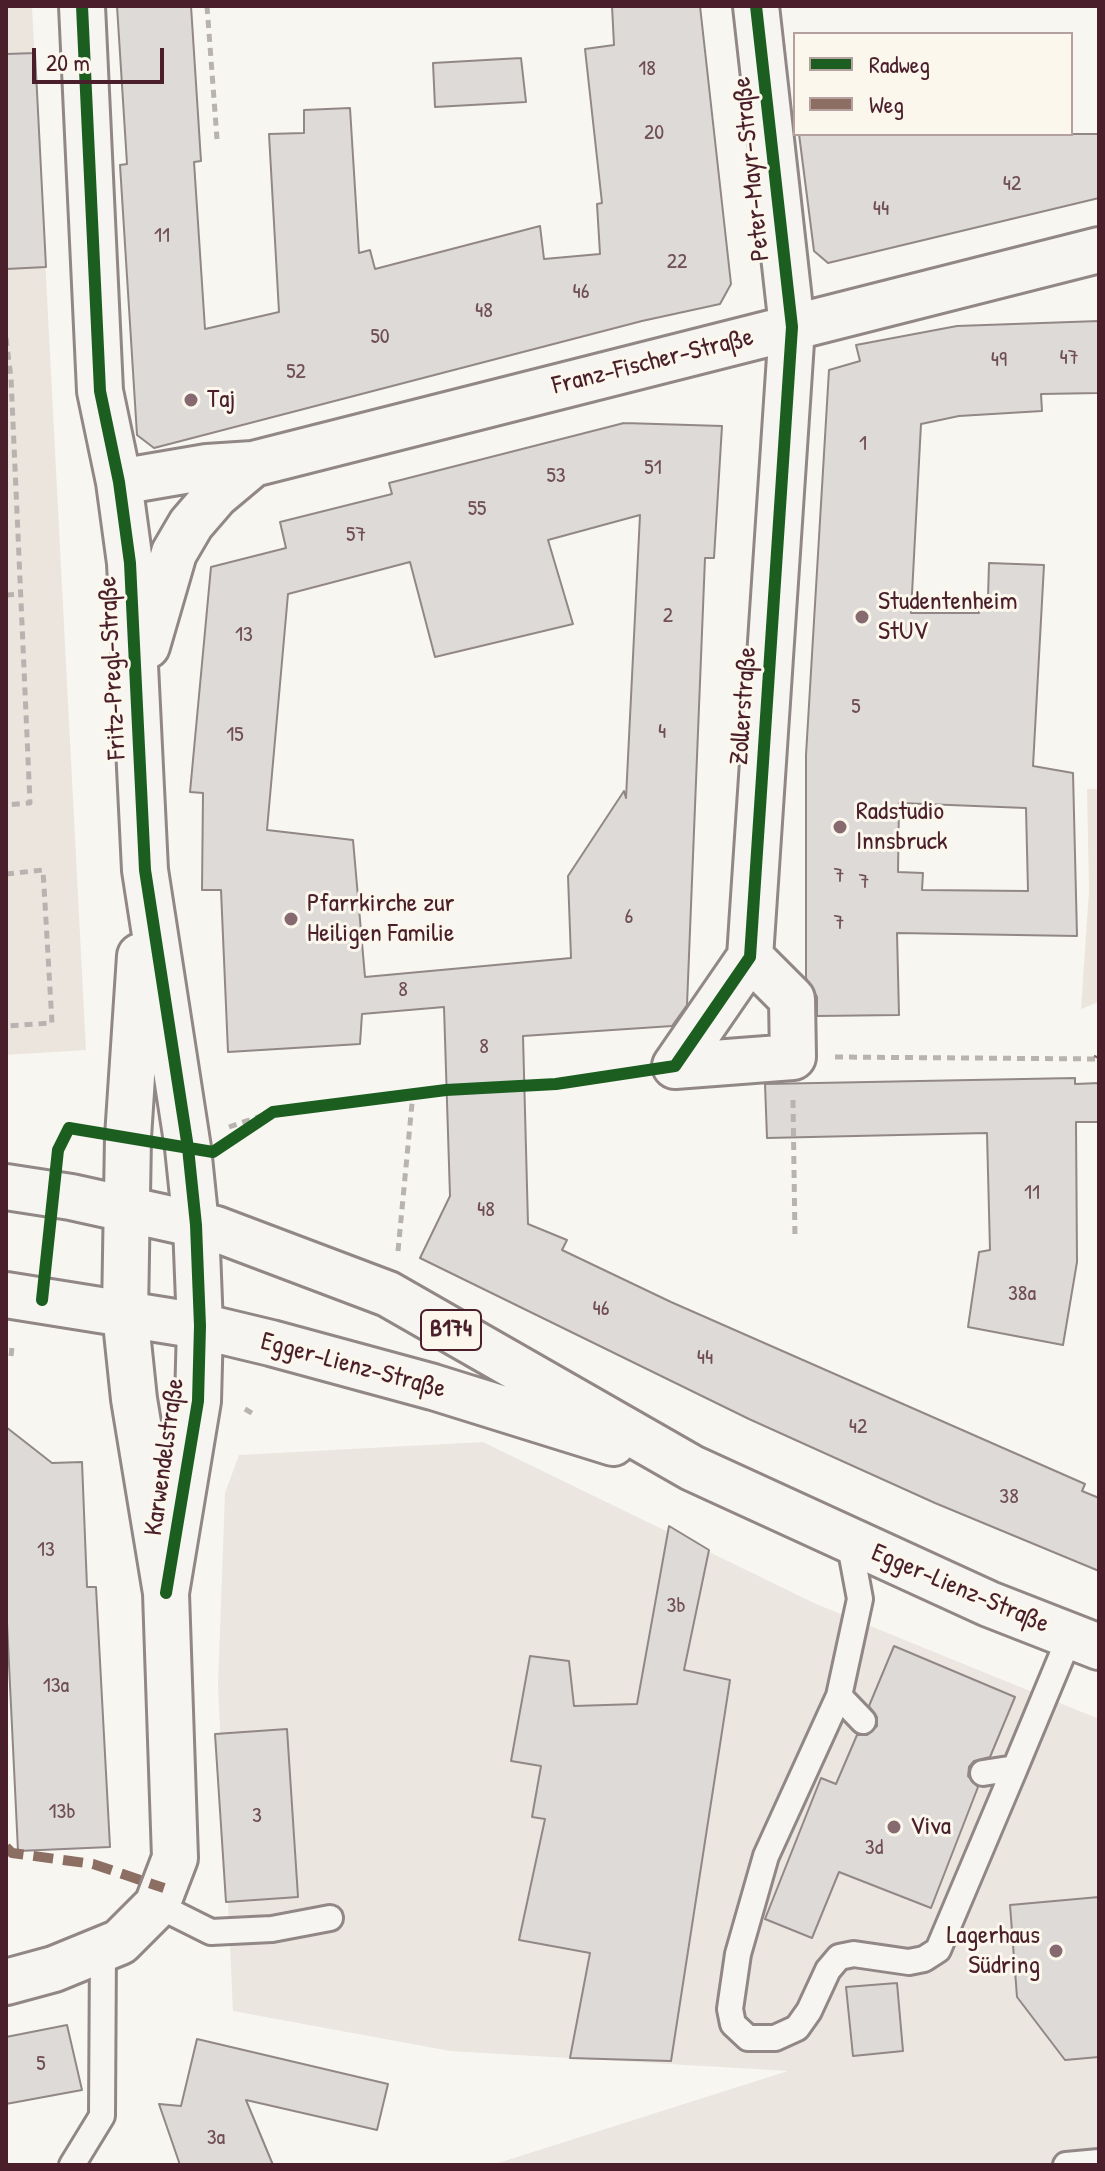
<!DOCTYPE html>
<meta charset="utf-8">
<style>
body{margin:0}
#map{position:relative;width:1105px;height:2171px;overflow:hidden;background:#f8f6f0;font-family:"Patrick Hand",sans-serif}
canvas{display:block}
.frame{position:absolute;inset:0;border:8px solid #4a1f2b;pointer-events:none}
.legend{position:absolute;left:793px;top:32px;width:280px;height:104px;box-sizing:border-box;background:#fbf7ec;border:2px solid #b4a19f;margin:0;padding:10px 14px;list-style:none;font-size:24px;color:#4a1f2b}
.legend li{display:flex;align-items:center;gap:16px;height:40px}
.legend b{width:40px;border:2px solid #b4a19f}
.scale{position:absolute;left:32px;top:48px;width:132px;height:36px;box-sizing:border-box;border:4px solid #4a1f2b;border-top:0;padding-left:10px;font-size:24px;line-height:28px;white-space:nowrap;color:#4a1f2b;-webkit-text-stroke:6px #fbf7ec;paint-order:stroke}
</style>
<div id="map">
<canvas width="1105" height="2171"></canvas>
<div class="frame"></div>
<ul class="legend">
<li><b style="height:10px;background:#1b5e20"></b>Radweg</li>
<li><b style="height:10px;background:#8d6e63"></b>Weg</li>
</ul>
<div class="scale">20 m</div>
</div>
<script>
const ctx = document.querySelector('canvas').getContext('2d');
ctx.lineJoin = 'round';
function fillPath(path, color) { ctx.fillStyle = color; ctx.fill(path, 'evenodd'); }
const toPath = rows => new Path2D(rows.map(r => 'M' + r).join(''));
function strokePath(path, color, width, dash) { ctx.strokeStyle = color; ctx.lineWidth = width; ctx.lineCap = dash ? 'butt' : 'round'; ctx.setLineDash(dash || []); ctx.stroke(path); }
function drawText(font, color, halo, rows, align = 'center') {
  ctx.font = font + ' "Patrick Hand",sans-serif'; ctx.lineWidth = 6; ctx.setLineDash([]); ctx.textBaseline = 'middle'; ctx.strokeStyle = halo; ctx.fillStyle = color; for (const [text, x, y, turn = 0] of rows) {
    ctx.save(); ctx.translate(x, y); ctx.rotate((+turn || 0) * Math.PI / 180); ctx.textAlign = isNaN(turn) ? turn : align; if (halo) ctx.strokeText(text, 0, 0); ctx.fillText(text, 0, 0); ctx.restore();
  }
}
const built = toPath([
 [483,1442,816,1604,1099,1719,1099,2165,492,2165,788,2071,450,2051,233,2011,218,1685,225,1493,239,1455]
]);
const green = toPath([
 [6,6,32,6,86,1050,6,1055],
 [1087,789,1099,789,1099,1002,1081,1009,1089,891]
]);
const building = toPath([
 [117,6,191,6,201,161,194,162,205,329,279,312,269,134,304,133,304,110,350,108,359,253,370,250,375,269,540,226,544,259,600,254,597,204,602,203,585,49,614,45,612,6,700,6,731,284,720,304,642,321,154,448,137,435,120,165,127,164,117,6],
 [35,53,46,267,6,269,6,54,35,53],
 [521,58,526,102,435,107,433,63,521,58],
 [799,134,1099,134,1099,198,828,263,814,251,799,134],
 [1099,321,1099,393,1041,394,1042,411,959,416,921,424,911,613,979,613,979,597,988,598,989,563,1044,565,1033,766,1073,773,1077,936,897,933,899,1015,817,1016,817,997,806,978,806,755,829,370,860,361,856,345,957,326,1099,321],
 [899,803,1026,808,1028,891,922,890,923,873,898,872,899,803],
 [624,423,722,426,714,558,705,558,687,1005,672,1026,523,1036,528,1224,567,1240,562,1250,671,1302,1085,1484,1082,1491,1099,1498,1099,1571,935,1503,749,1419,420,1258,450,1196,444,1007,362,1014,360,1044,228,1052,221,890,202,890,203,793,190,792,211,567,286,548,280,522,392,494,389,483,624,423],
 [640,515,626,798,624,791,568,876,571,958,365,977,353,840,267,830,288,594,410,562,435,657,573,624,548,540,640,515],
 [1075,1078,1075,1084,1099,1083,1099,1122,1076,1122,1077,1262,1063,1345,968,1327,979,1252,990,1250,987,1133,767,1138,765,1084,1075,1078],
 [6,1427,52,1463,82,1462,87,1587,96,1587,110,1847,18,1851,6,1602,6,1427],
 [669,1526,709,1550,684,1670,730,1680,671,2061,570,2058,590,1953,519,1940,545,1819,532,1817,541,1766,511,1761,530,1656,569,1661,574,1706,637,1704,669,1526],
 [894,1646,1015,1697,990,1757,974,1761,969,1767,968,1776,978,1787,931,1908,839,1872,812,1938,765,1919,821,1778,836,1784,857,1735,867,1735,877,1726,877,1717,869,1706,894,1646],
 [287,1729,298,1897,226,1902,215,1734,287,1729],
 [1099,1897,1099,2057,1065,2060,1017,1997,1010,1905,1099,1897],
 [897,1983,903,2051,853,2056,846,1987,897,1983],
 [67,2025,82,2090,6,2104,6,2037,67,2025],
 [197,2039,388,2084,377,2130,246,2100,273,2165,180,2165,159,2104,181,2106,197,2039]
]);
const path = toPath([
 [207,6,217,139],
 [6,338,11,378,30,803,6,805],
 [6,595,21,594],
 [6,874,43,870,52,1023,6,1026],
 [835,1057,1099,1059],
 [793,1100,795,1239],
 [229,1127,273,1112],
 [398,1251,413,1093],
 [11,1356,12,1348],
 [245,1409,255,1415]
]);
const service = toPath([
 [849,1540,860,1599,839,1696,863,1721],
 [839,1696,766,1856,738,1954,730,2009,733,2024,748,2038,775,2038,797,2028,809,2011,828,1970,839,1957,854,1954,909,1962,924,1959,938,1950,1015,1768],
 [983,1773,1015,1768,1070,1636],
 [157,1905,211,1932,272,1929,330,1918],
 [72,2165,102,2116,103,1948],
 [1066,2165,1099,2162]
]);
const minor = toPath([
 [82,6,100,391,119,482,130,563,145,870,188,1148,196,1225,200,1326,198,1401,166,1593],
 [119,482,207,467,253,464,1099,250],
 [147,646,174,553,191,524,216,495,253,464],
 [675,1066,750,957,792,327,756,6],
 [675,1066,793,1057,792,999,750,957],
 [6,1982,54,1969,120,1942,157,1905,175,1858,166,1593,134,1399,125,1313,128,1137,140,956]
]);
const primary = toPath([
 [6,1187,71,1197,216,1229,388,1294,692,1468,989,1604,1099,1647],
 [6,1295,200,1326,271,1343,433,1387,613,1443]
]);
const quiet = toPath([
 [1098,1059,1099,1057],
 [6,1847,12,1853,93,1864,164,1888]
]);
const cycleway = toPath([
 [82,6,100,391,119,482,130,563,145,870,188,1148,196,1225,200,1326,198,1401,166,1593],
 [42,1300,58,1150,69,1128,213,1152,273,1112,446,1090,556,1084,675,1066,750,957,792,327,756,6]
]);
const markers = [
 [191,400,8,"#876a70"],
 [862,617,8,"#876a70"],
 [840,827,8,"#876a70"],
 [291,919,8,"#876a70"],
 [894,1827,8,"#876a70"],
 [1056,1951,8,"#876a70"]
];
const numberNames = [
 ["18",647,69],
 ["20",654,133],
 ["42",1012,184],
 ["44",881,209],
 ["11",162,236],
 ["22",677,262],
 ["46",581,292],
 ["48",484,311],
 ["50",380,337],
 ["47",1069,358],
 ["49",999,360],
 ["52",296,372],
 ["1",863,444],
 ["51",653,468],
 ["53",556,476],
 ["55",477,509],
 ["57",356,535],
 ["2",668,616],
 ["13",244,635],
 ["5",856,707],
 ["4",662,732],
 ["15",235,735],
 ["7",839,876],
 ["7",864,882],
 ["6",629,917],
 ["7",839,923],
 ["8",403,990],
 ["8",484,1047],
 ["11",1032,1193],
 ["48",486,1210],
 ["38a",1022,1294],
 ["46",601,1309],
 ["44",705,1358],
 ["42",858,1427],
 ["38",1009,1497],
 ["13",46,1550],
 ["3b",676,1606],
 ["13a",56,1686],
 ["13b",62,1812],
 ["3",257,1816],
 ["3d",874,1848],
 ["5",41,2064],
 ["3a",216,2138]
];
const shields = [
 [451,1330,60]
];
const shieldNames = [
 ["B174",451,1330]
];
const streetNames = [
 ["Peter-Mayr-Straße",752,169,-96],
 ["Franz-Fischer-Straße",653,362,-14],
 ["Fritz-Pregl-Straße",113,668,-93],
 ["Zollerstraße",744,706,-86],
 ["Egger-Lienz-Straße",353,1366,15],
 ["Karwendelstraße",165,1457,-82],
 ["Egger-Lienz-Straße",960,1589,23]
];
const poiNames = [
 ["Taj",207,400],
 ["Studentenheim",878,602],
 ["StUV",878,632],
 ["Radstudio",856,812],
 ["Innsbruck",856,842],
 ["Pfarrkirche zur",307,904],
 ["Heiligen Familie",307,934],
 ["Viva",910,1827],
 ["Lagerhaus",1040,1936,"right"],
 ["Südring",1040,1966,"right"]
];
fillPath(built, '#ebe6df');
fillPath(green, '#ece5de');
fillPath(building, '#dedad7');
strokePath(building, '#918787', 2);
strokePath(service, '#918787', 30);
strokePath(minor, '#918787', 50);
strokePath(primary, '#918787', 50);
strokePath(path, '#b8b3b1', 5, [8, 6]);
strokePath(service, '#f6f5f1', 24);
strokePath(minor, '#f6f5f1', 44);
strokePath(primary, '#f6f5f1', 44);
strokePath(quiet, '#8d6e63', 10, [20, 10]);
strokePath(cycleway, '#1b5e20', 12);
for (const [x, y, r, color] of markers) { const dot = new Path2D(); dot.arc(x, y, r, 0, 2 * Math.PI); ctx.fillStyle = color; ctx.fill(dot); strokePath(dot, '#fbf7ec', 3); }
drawText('22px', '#6f4e56', null, numberNames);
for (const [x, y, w] of shields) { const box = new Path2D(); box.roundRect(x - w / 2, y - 20, w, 40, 6); ctx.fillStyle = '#fbf7ec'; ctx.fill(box); strokePath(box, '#4a1f2b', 2); }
drawText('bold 24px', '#4a1f2b', null, shieldNames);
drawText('26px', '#4a1f2b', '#fbf7ec', streetNames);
drawText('26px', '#4a1f2b', '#fbf7ec', poiNames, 'left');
</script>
